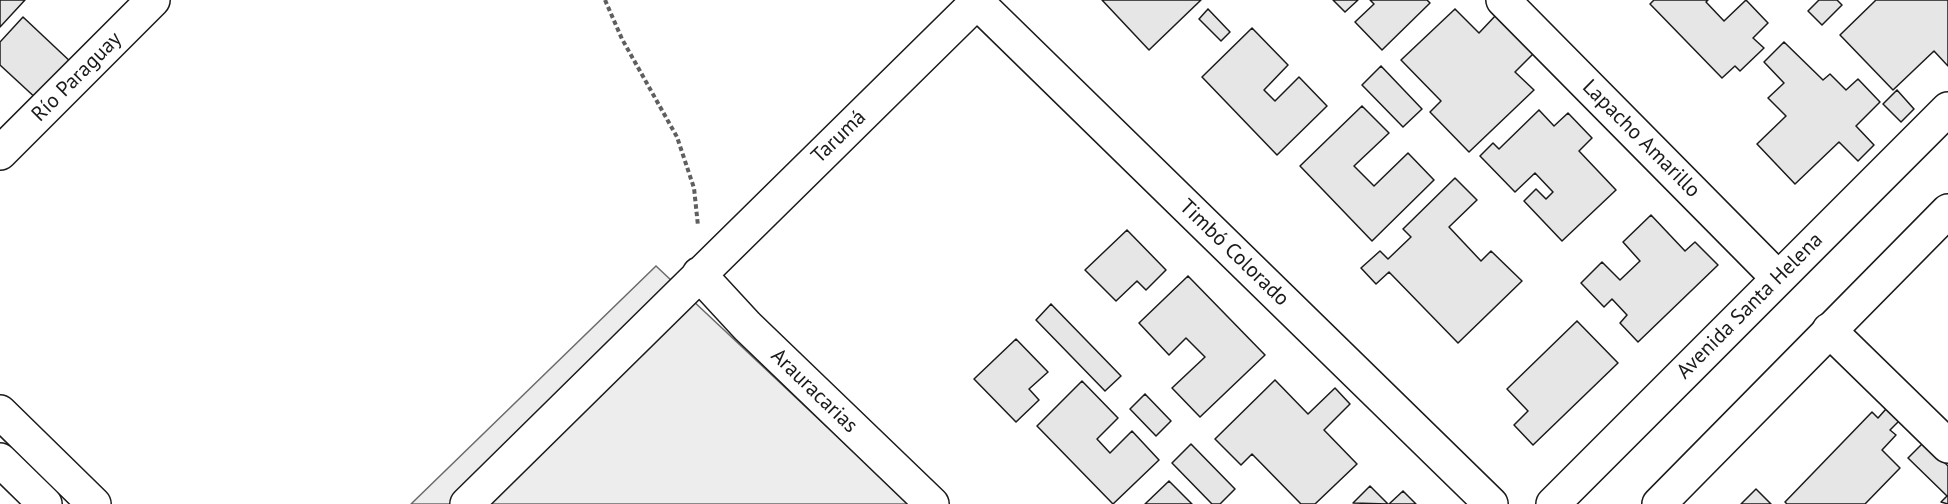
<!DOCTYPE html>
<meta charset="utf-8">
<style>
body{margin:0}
canvas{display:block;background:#fff}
</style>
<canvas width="1948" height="504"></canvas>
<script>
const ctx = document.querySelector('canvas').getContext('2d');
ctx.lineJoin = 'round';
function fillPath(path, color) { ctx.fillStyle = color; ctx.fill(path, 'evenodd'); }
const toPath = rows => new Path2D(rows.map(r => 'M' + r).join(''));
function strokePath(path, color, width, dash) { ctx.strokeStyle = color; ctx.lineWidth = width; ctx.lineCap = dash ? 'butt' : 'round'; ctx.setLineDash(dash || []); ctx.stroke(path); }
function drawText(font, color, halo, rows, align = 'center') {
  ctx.font = font + ' "PT Sans",sans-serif'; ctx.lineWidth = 4.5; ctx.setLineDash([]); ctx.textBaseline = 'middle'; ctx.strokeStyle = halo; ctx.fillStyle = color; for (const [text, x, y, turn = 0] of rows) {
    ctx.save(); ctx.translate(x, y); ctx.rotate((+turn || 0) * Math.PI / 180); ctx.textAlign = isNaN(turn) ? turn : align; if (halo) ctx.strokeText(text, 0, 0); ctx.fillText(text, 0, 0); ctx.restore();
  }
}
const built = toPath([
 [656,266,909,504,411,504,656,266]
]);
const building = toPath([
 [0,0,25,0,0,27,0,0],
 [1102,0,1201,0,1149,50,1102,0],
 [1333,0,1358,0,1345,12,1333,0],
 [1370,0,1427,0,1430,3,1382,50,1355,22,1374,4,1370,0],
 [1654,0,1708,0,1706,2,1724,21,1746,0,1768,23,1753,38,1764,48,1740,71,1735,66,1722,78,1650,4,1654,0],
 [1819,0,1837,0,1842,5,1822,25,1808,11,1819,0],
 [1876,0,1948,0,1948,66,1934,51,1893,90,1840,35,1876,0],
 [1208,9,1230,32,1221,41,1199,19,1208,9],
 [1455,9,1479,33,1497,14,1534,53,1515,72,1534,90,1469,152,1430,112,1441,101,1401,60,1455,9],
 [23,17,73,64,39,101,0,65,0,42,23,17],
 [1252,28,1288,65,1264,90,1275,101,1299,77,1327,106,1277,155,1202,77,1252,28],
 [1784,42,1823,80,1830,74,1846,90,1858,79,1880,102,1856,126,1874,145,1858,161,1839,142,1795,184,1757,144,1786,116,1768,98,1784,83,1764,62,1784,42],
 [1381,66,1422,109,1403,127,1362,85,1381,66],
 [1897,90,1914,109,1901,122,1883,104,1897,90],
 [1362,106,1389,133,1354,166,1374,186,1408,153,1434,180,1372,241,1300,166,1362,106],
 [1539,110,1554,126,1568,113,1592,138,1579,151,1616,190,1562,241,1524,201,1536,189,1546,199,1553,192,1535,173,1515,192,1480,156,1493,143,1499,149,1539,110],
 [1455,178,1477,200,1449,227,1481,261,1491,251,1522,281,1458,343,1389,272,1376,284,1361,268,1380,251,1388,259,1411,237,1403,229,1455,178],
 [1651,215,1685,251,1695,242,1718,265,1638,342,1620,323,1627,315,1612,299,1604,307,1581,283,1602,262,1620,280,1640,261,1623,242,1651,215],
 [1127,230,1166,270,1146,290,1137,281,1116,301,1085,270,1127,230],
 [1188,276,1265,355,1200,417,1172,388,1205,357,1186,338,1169,355,1139,323,1188,276],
 [1051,304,1121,376,1105,391,1036,320,1051,304],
 [1577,321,1618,363,1533,445,1514,425,1528,411,1507,389,1577,321],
 [1016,339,1048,372,1029,389,1039,400,1016,422,974,379,1016,339],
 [1275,380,1308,414,1335,388,1350,404,1324,430,1357,464,1315,504,1301,504,1252,454,1241,465,1215,439,1275,380],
 [1082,381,1118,418,1097,439,1110,453,1132,431,1159,460,1113,504,1037,426,1082,381],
 [1145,394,1171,421,1156,436,1130,409,1145,394],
 [1886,409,1899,421,1890,430,1896,435,1882,450,1900,468,1865,504,1787,504,1785,502,1872,412,1878,418,1886,409],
 [1924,442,1948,466,1948,504,1941,502,1947,496,1908,458,1924,442],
 [1191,444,1235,489,1220,504,1212,504,1172,463,1191,444],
 [1169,481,1192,504,1145,504,1169,481],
 [1370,486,1388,504,1353,503,1370,486],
 [1756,489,1771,504,1741,504,1756,489],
 [1403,491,1416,504,1389,504,1403,491]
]);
const path = toPath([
 [605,0,622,39,677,137,694,188,698,226]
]);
const street = toPath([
 [1503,0,1778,278],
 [977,2,1491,504],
 [0,153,153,0],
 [699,274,747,326,932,504],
 [1829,330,1948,446],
 [0,412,94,504],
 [467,504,979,0]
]);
const secondary = toPath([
 [1553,504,1948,109],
 [1659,504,1948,211]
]);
const highway = toPath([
 [0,460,45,504]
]);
const streetNames = [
 ["Río Paraguay",77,77,-45],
 ["Tarumá",839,137,-44],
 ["Lapacho Amarillo",1641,139,45],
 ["Timbó Colorado",1234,253,44],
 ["Avenida Santa Helena",1750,306,-45],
 ["Arauracarias",814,391,44]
];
fillPath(built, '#ededed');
strokePath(built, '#6a6a6a', 1.5);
fillPath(building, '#e6e6e6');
strokePath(building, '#1a1a1a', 1.5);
strokePath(street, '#1a1a1a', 36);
strokePath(secondary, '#1a1a1a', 36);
strokePath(highway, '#1a1a1a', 36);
strokePath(path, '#5f5f5f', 4, [4.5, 3]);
strokePath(street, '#fff', 33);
strokePath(secondary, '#fff', 33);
strokePath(highway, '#fff', 33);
drawText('21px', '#1a1a1a', '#fff', streetNames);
</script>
